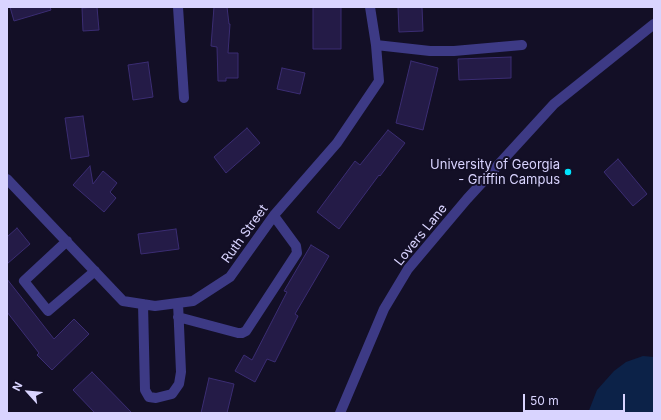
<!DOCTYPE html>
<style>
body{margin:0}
#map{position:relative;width:661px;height:420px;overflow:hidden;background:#130f26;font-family:Inter,sans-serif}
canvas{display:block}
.frame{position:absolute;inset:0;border:8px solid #d9d4ff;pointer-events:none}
.north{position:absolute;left:8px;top:372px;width:40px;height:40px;-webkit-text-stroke:3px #130f26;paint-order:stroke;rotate:297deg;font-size:11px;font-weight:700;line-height:16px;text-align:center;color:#d9d4ff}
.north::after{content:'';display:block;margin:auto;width:14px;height:18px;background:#d9d4ff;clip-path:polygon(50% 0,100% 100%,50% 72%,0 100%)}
.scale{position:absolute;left:523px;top:394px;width:102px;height:18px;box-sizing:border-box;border:2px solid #d9d4ff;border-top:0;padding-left:5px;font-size:12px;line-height:14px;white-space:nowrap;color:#d9d4ff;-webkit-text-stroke:3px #130f26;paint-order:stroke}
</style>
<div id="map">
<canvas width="661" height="420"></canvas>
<div class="frame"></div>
<div class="north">N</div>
<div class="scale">50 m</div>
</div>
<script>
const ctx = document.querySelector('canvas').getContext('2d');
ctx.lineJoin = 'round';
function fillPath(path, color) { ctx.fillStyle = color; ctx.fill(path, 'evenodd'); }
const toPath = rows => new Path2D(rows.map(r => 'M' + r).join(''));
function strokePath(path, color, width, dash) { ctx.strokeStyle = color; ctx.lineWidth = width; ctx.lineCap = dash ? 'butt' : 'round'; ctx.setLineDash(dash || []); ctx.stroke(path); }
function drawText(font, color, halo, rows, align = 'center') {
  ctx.font = font + ' Inter,sans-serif'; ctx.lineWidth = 4; ctx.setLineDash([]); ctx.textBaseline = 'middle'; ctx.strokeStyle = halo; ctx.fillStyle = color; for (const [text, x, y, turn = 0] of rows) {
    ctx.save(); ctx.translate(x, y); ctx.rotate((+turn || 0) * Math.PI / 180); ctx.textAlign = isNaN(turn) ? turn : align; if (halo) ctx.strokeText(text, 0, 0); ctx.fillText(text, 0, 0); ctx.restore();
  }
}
const water = toPath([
 [643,356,654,357,654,413,588,413,597,390,614,371,626,362]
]);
const building = toPath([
 [10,7,50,7,51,10,14,21,10,7],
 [97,7,99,30,83,31,82,8,97,7],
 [214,7,227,7,229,24,230,24,228,53,238,53,238,78,226,78,226,81,218,81,217,47,211,46,214,7],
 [313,7,341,7,341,49,313,49,313,7],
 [398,7,422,7,423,31,399,32,398,7],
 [511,57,511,78,459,80,458,59,511,57],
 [411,61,438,68,423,130,396,123,411,61],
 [148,62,153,97,133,100,128,65,148,62],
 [282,68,305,73,300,94,277,89,282,68],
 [83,116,89,156,71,159,65,118,83,116],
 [247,128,260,143,226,173,214,157,247,128],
 [388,130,405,143,380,176,379,175,339,229,317,212,355,161,360,165,388,130],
 [618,159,647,194,633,206,604,172,618,159],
 [90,166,93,184,103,171,117,183,110,192,116,198,104,212,73,185,90,166],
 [17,228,30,244,7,264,7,237,17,228],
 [176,229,179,249,141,254,138,234,176,229],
 [311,245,329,256,295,314,298,316,275,362,267,359,255,382,235,371,244,355,252,360,287,292,284,291,311,245],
 [7,279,54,339,74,319,89,334,52,370,37,355,39,353,7,312,7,279],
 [92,372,132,413,95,413,73,390,92,372],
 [209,378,234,384,227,413,201,413,209,378]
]);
const minor = toPath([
 [178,7,184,98],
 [376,45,430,51,454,51,522,45],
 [7,179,123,301,155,306,193,301,230,277,275,214,337,143,379,81,376,45,370,7],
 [67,241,24,281,48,311,95,271],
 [143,304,145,390,149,397,156,398,172,394,179,384,181,372,178,303],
 [178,317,238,333,242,333,246,331,297,253,296,246,274,216],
 [340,413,384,309,408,269,467,199,554,104,654,24]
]);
const markers = [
 [568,172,4,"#00e5ff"]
];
const poiNames = [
 ["University of Georgia",560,165],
 ["- Griffin Campus",560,180]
];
const streetNames = [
 ["Ruth Street",245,234,-54],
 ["Lovers Lane",421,235,-51]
];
fillPath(water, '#0c2248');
fillPath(building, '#241b47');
strokePath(building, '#3b2d73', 1);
strokePath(minor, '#3d3a85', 10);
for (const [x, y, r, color] of markers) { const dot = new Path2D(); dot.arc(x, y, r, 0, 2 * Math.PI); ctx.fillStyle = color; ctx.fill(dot); strokePath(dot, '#130f26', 1.5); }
drawText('13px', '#d9d4ff', '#130f26', poiNames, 'right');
drawText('13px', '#d9d4ff', '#130f26', streetNames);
</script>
